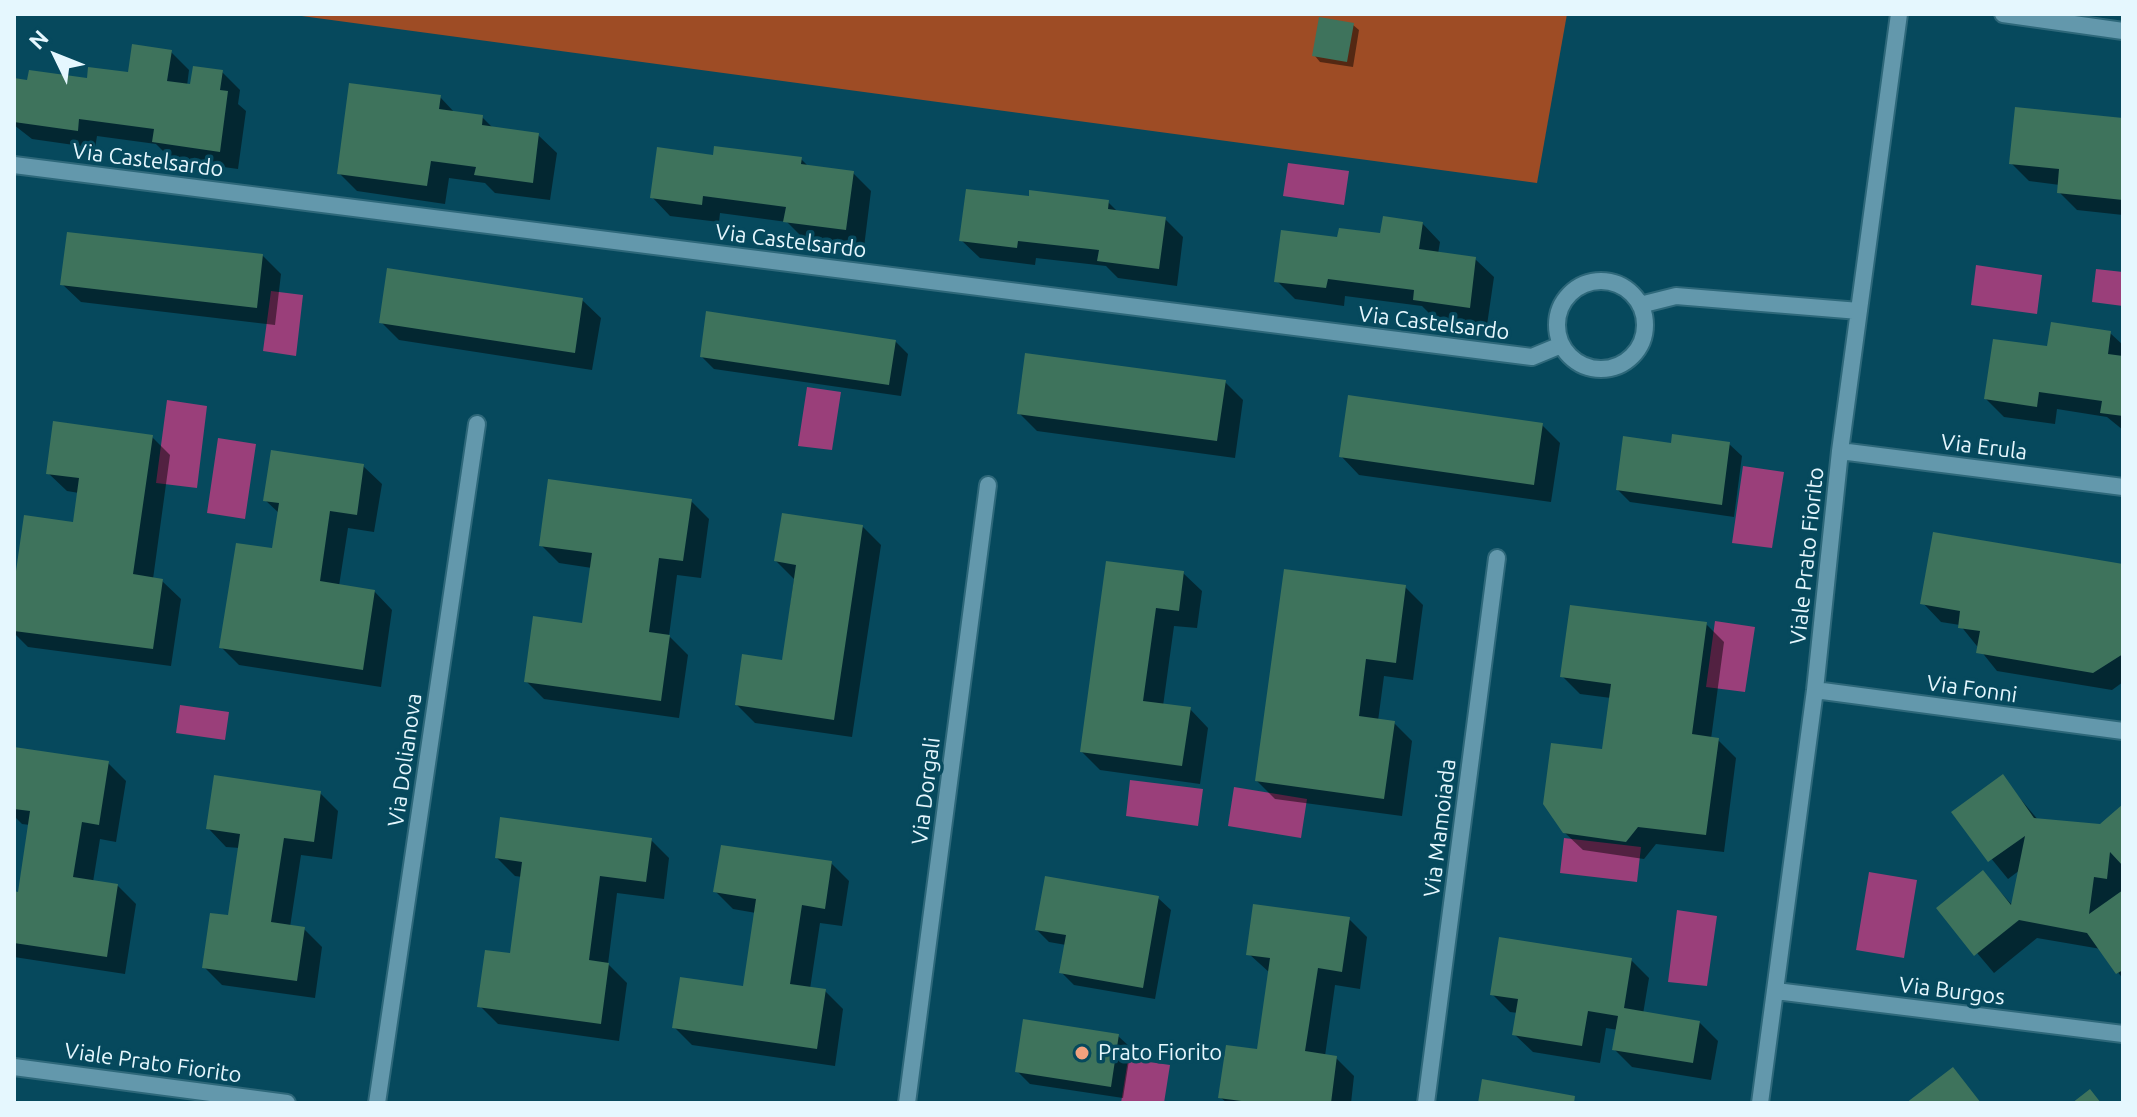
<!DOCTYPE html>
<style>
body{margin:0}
#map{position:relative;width:2137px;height:1117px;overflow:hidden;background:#06495d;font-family:Ubuntu,sans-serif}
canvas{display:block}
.frame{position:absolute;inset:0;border:16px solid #e5f7fe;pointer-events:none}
.north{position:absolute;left:16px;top:16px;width:80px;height:80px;-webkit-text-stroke:6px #06495d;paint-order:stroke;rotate:313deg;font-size:22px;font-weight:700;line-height:32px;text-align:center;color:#e5f7fe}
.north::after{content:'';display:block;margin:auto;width:28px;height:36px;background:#e5f7fe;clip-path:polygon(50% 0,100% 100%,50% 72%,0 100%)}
</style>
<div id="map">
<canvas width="2137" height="1117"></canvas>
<div class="frame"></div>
<div class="north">N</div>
</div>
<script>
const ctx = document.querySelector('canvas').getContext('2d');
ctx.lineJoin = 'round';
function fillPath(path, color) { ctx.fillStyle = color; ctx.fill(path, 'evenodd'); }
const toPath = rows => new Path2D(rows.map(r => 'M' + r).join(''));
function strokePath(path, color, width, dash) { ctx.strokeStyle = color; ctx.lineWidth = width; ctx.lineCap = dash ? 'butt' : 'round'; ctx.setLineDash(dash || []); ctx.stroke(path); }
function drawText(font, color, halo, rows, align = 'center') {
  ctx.font = font + ' Ubuntu,sans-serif'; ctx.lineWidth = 7; ctx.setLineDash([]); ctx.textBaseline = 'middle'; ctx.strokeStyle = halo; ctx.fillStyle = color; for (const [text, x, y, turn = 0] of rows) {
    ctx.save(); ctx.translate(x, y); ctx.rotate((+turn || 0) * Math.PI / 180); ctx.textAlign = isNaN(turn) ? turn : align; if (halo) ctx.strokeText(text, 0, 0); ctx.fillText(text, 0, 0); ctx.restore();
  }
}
const green = toPath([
 [287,14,1567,14,1537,183]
]);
const water = toPath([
 [1288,163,1349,171,1344,205,1283,196],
 [1976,265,2042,275,2037,314,1971,305],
 [2096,269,2123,272,2123,306,2092,302],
 [271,291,303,295,296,356,263,351],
 [807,387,841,392,832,450,798,446],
 [167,400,207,406,197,488,156,483],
 [218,438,256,444,245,519,207,513],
 [1743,466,1784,472,1772,548,1732,543],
 [1715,621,1755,627,1745,692,1706,687],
 [180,705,229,712,225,740,176,733],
 [1130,780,1203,789,1198,826,1126,816],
 [1234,787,1307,799,1301,838,1228,826],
 [1564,838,1641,847,1637,882,1560,873],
 [1869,872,1917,880,1904,958,1856,950],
 [1677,910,1717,916,1707,986,1668,982],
 [1128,1059,1170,1065,1164,1103,1121,1103]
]);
const shadow = toPath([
 [1353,25,1359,30,1353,67,1320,62,1315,56],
 [171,52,189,70,187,86,222,72,240,90,238,104,246,111,238,169,172,160,156,144,97,136,95,148,32,139,14,125,14,80,88,80,130,74],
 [440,97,455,113,482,117,494,129,538,135,557,153,550,200,495,193,485,183,449,178,445,204,357,191,339,173],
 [2123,120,2123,215,2077,210,2059,192,2060,185,2029,181,2011,163],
 [715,157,801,159,809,167,853,173,871,191,864,247,804,239,787,222,720,213,719,222,670,216,652,197],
 [1030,199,1108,202,1118,212,1165,219,1183,237,1177,286,1118,278,1106,266,1036,258,1035,265,980,258,961,240],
 [1422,223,1440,242,1438,254,1475,259,1494,277,1487,325,1433,317,1422,306,1345,296,1344,306,1295,299,1277,281,1339,240,1382,235],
 [263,256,281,274,275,325,81,302,62,284],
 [582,300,601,318,592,370,399,340,381,322],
 [2110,333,2123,345,2123,430,2107,417,2057,409,2055,424,2004,417,1986,399,2049,349],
 [895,341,908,354,901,396,714,369,702,357],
 [1225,382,1243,400,1235,458,1037,431,1019,413],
 [1542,425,1560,443,1551,502,1359,475,1341,456],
 [152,437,170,455,153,579,162,581,181,599,171,666,28,647,14,633,14,599,75,524,79,493,67,491,48,473],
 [1729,444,1742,456,1734,517,1630,502,1618,490],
 [363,466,382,484,374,532,348,528,339,586,374,591,392,610,381,687,239,665,221,647,274,550,280,514,265,500],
 [691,501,709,519,701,578,677,575,669,636,688,655,679,718,544,699,526,681,584,625,592,568,559,563,541,545],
 [863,527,881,545,852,737,755,723,737,705,783,662,794,579,776,561],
 [1108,564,1183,573,1202,591,1197,628,1174,626,1163,706,1190,709,1208,728,1200,784,1100,770,1082,752],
 [2123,566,2123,682,2112,690,1997,671,1960,625,1941,622,1923,603],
 [1405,587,1423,605,1413,680,1384,676,1378,721,1394,723,1412,741,1402,816,1275,799,1257,781],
 [1706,624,1724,642,1711,739,1718,740,1736,758,1724,852,1656,844,1644,859,1583,850,1564,832,1604,752,1611,698,1580,694,1562,676],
 [14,749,108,763,126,781,116,842,100,839,93,882,118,886,136,904,125,974,14,957,14,893,20,894,30,825,22,824,14,816],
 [2002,777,2039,821,2100,826,2123,806,2123,979,2101,949,2037,938,1994,973,1939,908,1983,873,2013,906,2020,870,2008,879,1954,813],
 [320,793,338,811,332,859,301,855,290,927,304,929,322,947,315,998,222,985,204,967,230,918,240,848,226,847,208,828],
 [651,840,669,858,664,899,617,893,608,964,627,983,619,1041,498,1024,480,1006,511,955,522,877,515,876,497,858],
 [831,863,849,881,842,926,820,923,810,989,825,991,843,1009,835,1066,692,1045,674,1027,745,988,756,913,733,909,715,891],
 [1158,898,1171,910,1155,999,1074,985,1061,972,1066,945,1049,942,1037,930],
 [1349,919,1367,937,1360,989,1335,985,1325,1056,1336,1058,1354,1076,1351,1103,1227,1103,1220,1097,1259,1051,1270,973,1249,954],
 [1631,960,1649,978,1643,1014,1699,1022,1718,1041,1711,1080,1632,1067,1614,1049,1618,1030,1606,1028,1600,1063,1533,1052,1514,1034,1518,1013,1510,1012,1492,994],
 [1118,1036,1131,1048,1123,1098,1030,1084,1017,1071]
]);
const building = toPath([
 [1319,17,1354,23,1347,62,1312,56],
 [132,44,172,50,167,81,190,84,193,66,223,70,220,90,228,91,220,152,152,142,154,129,79,119,78,131,14,122,14,78,27,80,29,70,87,78,88,67,128,72],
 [349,83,441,95,439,109,483,115,482,125,539,133,533,183,474,175,476,167,431,161,427,186,337,174],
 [2015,107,2123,118,2123,200,2057,193,2059,169,2009,164],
 [714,146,802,157,801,164,854,171,846,230,783,222,786,207,703,196,702,205,650,198,657,147,713,155],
 [966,189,1029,196,1029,190,1109,200,1108,209,1166,217,1159,269,1097,261,1099,250,1018,241,1017,248,959,241],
 [1383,216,1423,222,1419,249,1476,257,1470,308,1413,300,1414,290,1328,279,1326,288,1274,282,1281,230,1337,237,1339,228,1380,233],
 [67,232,263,254,257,308,60,285],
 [387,268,583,298,575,353,379,323],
 [706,311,896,340,889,385,700,357],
 [2051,322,2111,331,2108,354,2123,356,2123,416,2100,413,2102,401,2039,392,2037,407,1984,399,1993,339,2047,346],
 [1025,353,1226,380,1217,441,1017,414],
 [1348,395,1543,423,1534,485,1339,457],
 [53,421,153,435,133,574,163,579,153,649,14,631,14,585,24,515,73,522,79,478,46,474],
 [1672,434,1730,442,1722,505,1616,490,1623,436,1671,443],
 [271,450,364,464,357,515,330,511,320,581,375,590,363,670,219,648,236,543,272,548,279,503,263,501],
 [548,479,692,499,683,561,659,558,649,632,670,635,661,701,524,682,533,616,582,623,592,553,539,546],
 [782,513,863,525,834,720,735,705,742,654,782,660,796,565,774,561],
 [1933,532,2123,564,2123,654,2093,673,1976,653,1980,631,1958,628,1960,611,1920,604],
 [1106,561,1184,571,1179,611,1156,608,1143,701,1191,707,1182,766,1080,752],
 [1284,569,1406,585,1396,663,1366,659,1359,716,1395,721,1384,799,1255,781],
 [1570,605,1707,622,1692,734,1719,738,1706,835,1638,827,1626,842,1563,833,1543,804,1551,743,1602,749,1611,684,1560,677],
 [14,747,109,761,99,825,82,822,73,877,118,884,107,957,14,943,14,891,18,892,30,811,14,809],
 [2003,774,2034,818,2100,824,2123,804,2123,866,2110,852,2107,879,2094,877,2089,914,2123,890,2123,970,2116,974,2087,933,2019,920,1974,956,1936,908,1983,870,2011,905,2025,836,1988,862,1951,812],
 [214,775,321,791,314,842,284,838,271,922,305,927,297,981,202,968,210,913,228,915,240,834,206,829],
 [500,817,652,838,646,882,600,876,589,960,609,963,601,1024,477,1007,485,950,510,953,522,862,495,858],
 [721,845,832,861,825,909,802,905,790,984,826,989,817,1049,672,1028,680,977,743,986,756,899,713,892],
 [1045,876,1159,896,1143,988,1059,973,1066,935,1035,930],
 [1253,904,1350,917,1342,972,1318,968,1305,1051,1337,1056,1331,1103,1257,1103,1218,1098,1226,1045,1257,1049,1270,958,1246,955],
 [1499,937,1632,958,1624,1008,1700,1021,1693,1063,1612,1050,1618,1016,1588,1011,1582,1046,1512,1035,1518,999,1490,995],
 [1023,1019,1119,1034,1111,1087,1015,1072],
 [1953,1067,1981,1103,1906,1103],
 [1482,1079,1575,1096,1574,1103,1478,1103],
 [2090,1089,2101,1103,2072,1103]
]);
const minor = toPath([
 [2003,14,2123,31],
 [14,165,1532,357,1561,345],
 '1557 325a44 44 0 1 1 88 0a44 44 0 1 1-88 0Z',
 [1640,305,1676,296,1859,311],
 [1840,451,2123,487],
 [1815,690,2123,731],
 [1776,991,2123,1034],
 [14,1067,287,1103],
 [377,1103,477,424],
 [907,1103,988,485],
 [1426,1103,1497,558],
 [1760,1103,1815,690,1840,451,1899,14]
]);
const markers = [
 [1082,1053,8,"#f2a17e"]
];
const streetNames = [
 ["Via Castelsardo",148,160,7],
 ["Via Castelsardo",791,241,7],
 ["Via Castelsardo",1434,323,7],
 ["Via Erula",1984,447,7],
 ["Viale Prato Fiorito",1807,556,-84],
 ["Via Fonni",1972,689,8],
 ["Via Dolianova",405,760,-82],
 ["Via Dorgali",926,791,-83],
 ["Via Mamoiada",1440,828,-83],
 ["Via Burgos",1952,991,7],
 ["Viale Prato Fiorito",153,1063,8]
];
const poiNames = [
 ["Prato Fiorito",1098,1053]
];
fillPath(green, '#9e4c25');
fillPath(water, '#9a3f7a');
fillPath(shadow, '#0007');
fillPath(building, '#3e735c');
strokePath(minor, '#2e687a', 20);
strokePath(minor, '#6398ac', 16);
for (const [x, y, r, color] of markers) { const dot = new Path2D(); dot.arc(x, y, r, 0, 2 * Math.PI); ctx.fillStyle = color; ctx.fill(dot); strokePath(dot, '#06495d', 3); }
drawText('22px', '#e5f7fe', '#06495d', streetNames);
drawText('22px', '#e5f7fe', '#06495d', poiNames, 'left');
</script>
